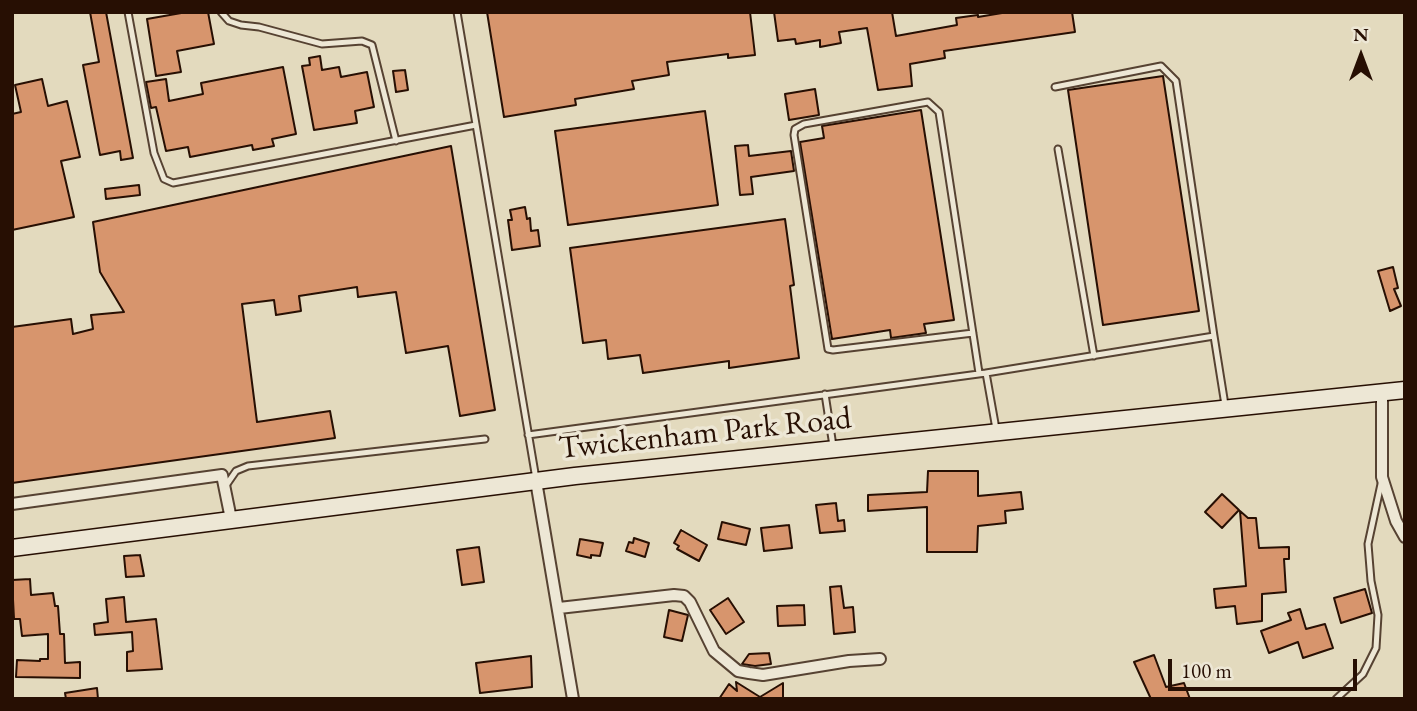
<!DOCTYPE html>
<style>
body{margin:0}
#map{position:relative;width:1417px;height:711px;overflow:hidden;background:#e3dabe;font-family:"EB Garamond",serif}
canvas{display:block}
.frame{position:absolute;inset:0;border:14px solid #270f03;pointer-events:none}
.north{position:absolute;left:1326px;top:21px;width:70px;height:70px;-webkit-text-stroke:5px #ede7d5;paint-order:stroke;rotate:0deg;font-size:19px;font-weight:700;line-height:28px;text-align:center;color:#270f03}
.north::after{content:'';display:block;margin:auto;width:24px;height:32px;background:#270f03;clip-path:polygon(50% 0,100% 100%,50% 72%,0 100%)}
.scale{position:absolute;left:1168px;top:659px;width:189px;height:32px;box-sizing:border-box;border:4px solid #270f03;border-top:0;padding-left:9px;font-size:21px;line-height:24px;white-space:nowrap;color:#270f03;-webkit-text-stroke:5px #ede7d5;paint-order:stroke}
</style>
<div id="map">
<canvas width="1417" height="711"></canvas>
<div class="frame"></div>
<div class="north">N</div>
<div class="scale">100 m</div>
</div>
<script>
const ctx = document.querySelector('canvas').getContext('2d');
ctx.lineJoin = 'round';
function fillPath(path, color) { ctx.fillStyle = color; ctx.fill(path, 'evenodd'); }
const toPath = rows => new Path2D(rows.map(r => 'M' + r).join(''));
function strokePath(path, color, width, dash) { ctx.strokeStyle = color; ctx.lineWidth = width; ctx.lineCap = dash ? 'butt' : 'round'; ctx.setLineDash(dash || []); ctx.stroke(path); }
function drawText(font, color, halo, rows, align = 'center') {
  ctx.font = font + ' "EB Garamond",serif'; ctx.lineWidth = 7; ctx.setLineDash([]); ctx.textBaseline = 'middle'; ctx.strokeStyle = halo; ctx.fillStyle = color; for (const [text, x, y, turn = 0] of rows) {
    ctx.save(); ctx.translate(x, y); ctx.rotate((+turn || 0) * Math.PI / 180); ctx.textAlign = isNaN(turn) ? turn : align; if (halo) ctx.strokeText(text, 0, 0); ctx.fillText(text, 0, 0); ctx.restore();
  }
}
const building = toPath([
 [90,12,106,12,133,158,121,160,120,151,100,155,83,65,99,62,90,12],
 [187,12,208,12,214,44,177,51,181,72,156,76,147,19,187,12],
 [487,12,750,12,755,55,728,58,728,54,667,62,669,75,632,81,634,89,575,99,576,105,504,117,487,12],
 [774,12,892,12,896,36,957,25,956,18,978,15,978,17,1008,12,1072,12,1075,32,944,51,945,58,910,64,912,86,878,90,867,28,839,32,841,43,820,47,820,40,796,44,795,39,778,41,774,12],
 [320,56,322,70,339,67,341,77,367,72,374,107,355,111,357,123,314,130,302,66,310,65,309,58,320,56],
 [283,67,296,134,272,139,274,146,253,150,252,145,190,157,188,147,166,151,156,107,151,108,146,82,166,79,169,101,203,94,201,83,283,67],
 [405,70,408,90,396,92,393,71,405,70],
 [1163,76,1199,311,1103,325,1068,90,1163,76],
 [42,79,48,106,67,101,80,157,61,161,74,217,12,230,12,114,21,112,15,85,42,79],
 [815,89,819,115,789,120,785,94,815,89],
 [921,110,954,320,924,324,926,333,891,338,890,330,832,339,800,142,824,138,822,126,921,110],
 [705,111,718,205,568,225,555,131,705,111],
 [748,145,749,156,791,151,794,171,751,177,753,194,740,195,735,146,748,145],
 [451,146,495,410,460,416,448,346,406,353,396,292,358,297,357,287,299,296,301,311,276,315,274,300,242,304,257,422,330,411,335,438,12,483,12,327,71,319,73,334,93,329,91,315,124,312,100,272,93,222,451,146],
 [139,185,140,195,106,199,105,189,139,185],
 [525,207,527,219,530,218,531,231,538,230,540,246,512,250,508,220,512,220,510,210,525,207],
 [785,219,794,285,790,286,799,358,729,368,729,361,643,373,640,355,608,359,606,340,583,343,570,248,785,219],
 [1393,267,1398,288,1394,289,1401,306,1390,311,1378,271,1393,267],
 [928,471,978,471,978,496,1021,492,1023,509,1005,511,1006,523,978,526,977,552,927,552,927,507,868,511,868,495,927,492,928,471],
 [1222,494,1239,510,1222,528,1205,512,1222,494],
 [836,503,838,521,844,520,845,531,820,533,816,505,836,503],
 [1240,511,1248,518,1256,518,1259,548,1289,547,1289,559,1284,559,1286,592,1262,594,1262,621,1237,624,1235,606,1216,608,1214,589,1246,586,1240,511],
 [722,522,750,529,746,545,718,539,722,522],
 [789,525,792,548,764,551,761,528,789,525],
 [681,530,707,545,699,561,677,549,679,546,674,543,681,530],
 [634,538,649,543,645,557,626,551,629,542,633,543,634,538],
 [580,539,603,543,600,556,591,555,591,558,577,555,580,539],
 [479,547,484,582,462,585,457,550,479,547],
 [140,555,144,576,126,577,124,556,140,555],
 [30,579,31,595,53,593,55,606,58,606,60,634,64,634,65,663,80,662,80,678,16,677,17,660,40,661,40,659,48,659,48,634,22,636,20,619,14,619,12,580,30,579],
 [841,586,844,608,853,607,855,632,834,634,830,587,841,586],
 [1365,589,1372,613,1341,623,1334,598,1365,589],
 [124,597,126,622,156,619,162,669,127,671,127,652,133,651,132,632,95,635,94,624,108,622,106,599,124,597],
 [728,598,744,622,726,634,710,610,728,598],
 [804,605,805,625,778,626,777,606,804,605],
 [1300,609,1306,629,1325,624,1333,648,1303,658,1298,642,1269,653,1261,631,1291,620,1288,613,1300,609],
 [669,610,688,615,682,641,664,637,669,610],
 [769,653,771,664,755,666,742,664,749,654,769,653],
 [1154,655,1166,687,1184,683,1190,699,1151,699,1134,662,1154,655],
 [531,656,532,687,480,693,476,663,531,656],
 [736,682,760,697,783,683,783,699,719,699,729,684,737,691,736,682],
 [97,688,98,699,66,699,65,693,97,688]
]);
const service = toPath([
 [128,12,154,153,164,179,173,183,476,125],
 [221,12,229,21,241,25,259,27,322,44,362,41,372,45,396,141],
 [457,12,536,479],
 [1055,87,1161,66,1176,81,1214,336],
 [1058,149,1094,356],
 [973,333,833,350,828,349,794,135,795,129,804,124,928,102,939,112,979,373],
 [986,373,996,429],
 [825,394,833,446],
 [528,435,986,373,1214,336,1225,405],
 [227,484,236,471,248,466,485,439],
 [1336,699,1363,674,1376,648,1378,615,1371,581,1368,544,1381,484]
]);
const minor = toPath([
 [1382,392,1382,477,1396,521,1405,537],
 [536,481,573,699],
 [12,504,222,475,231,519],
 [559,608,674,595,684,596,690,602,714,651,738,671,749,673,763,675,849,661,880,659]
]);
const secondary = toPath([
 [12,548,575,476,1405,390]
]);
const streetNames = [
 ["Twickenham Park Road",705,434,-6]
];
fillPath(building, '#d7956d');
strokePath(building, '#270f03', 2);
strokePath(service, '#564232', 9);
strokePath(minor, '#564232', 14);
strokePath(secondary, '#270f03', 19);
strokePath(service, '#ede7d5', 5);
strokePath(minor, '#ede7d5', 10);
strokePath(secondary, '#ede7d5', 16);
drawText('32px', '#270f03', '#ede7d5', streetNames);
</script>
